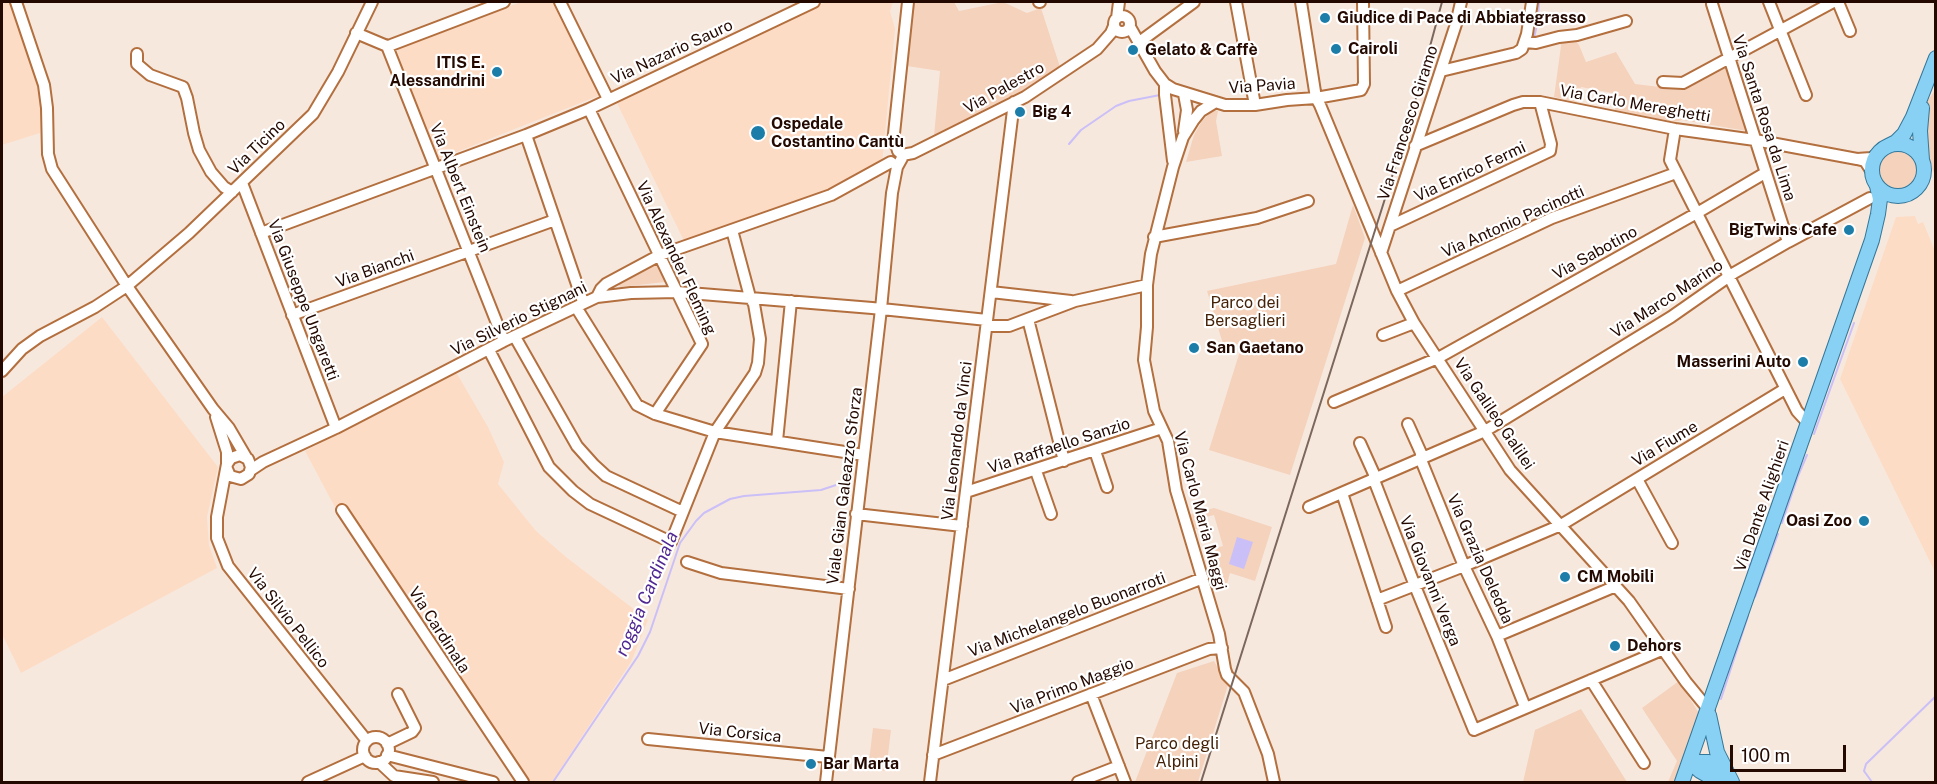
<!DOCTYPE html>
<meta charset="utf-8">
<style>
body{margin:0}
#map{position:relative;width:1937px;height:784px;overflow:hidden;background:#f7e8de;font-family:"Public Sans",sans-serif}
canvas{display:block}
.frame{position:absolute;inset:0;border:3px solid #230900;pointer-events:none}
.scale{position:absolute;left:1730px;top:745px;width:116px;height:27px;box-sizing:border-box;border:3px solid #230900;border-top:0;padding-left:8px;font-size:18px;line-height:21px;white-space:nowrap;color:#230900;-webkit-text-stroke:4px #fff;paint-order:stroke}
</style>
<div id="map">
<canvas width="1937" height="784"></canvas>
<div class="frame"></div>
<div class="scale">100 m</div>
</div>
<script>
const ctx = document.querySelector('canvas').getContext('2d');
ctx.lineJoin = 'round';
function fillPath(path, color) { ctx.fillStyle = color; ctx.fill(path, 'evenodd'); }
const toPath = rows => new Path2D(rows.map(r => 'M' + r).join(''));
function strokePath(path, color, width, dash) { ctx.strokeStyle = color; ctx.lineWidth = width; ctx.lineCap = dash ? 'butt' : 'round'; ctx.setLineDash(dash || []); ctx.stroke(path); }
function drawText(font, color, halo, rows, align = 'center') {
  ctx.font = font + ' "Public Sans",sans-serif'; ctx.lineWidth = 4.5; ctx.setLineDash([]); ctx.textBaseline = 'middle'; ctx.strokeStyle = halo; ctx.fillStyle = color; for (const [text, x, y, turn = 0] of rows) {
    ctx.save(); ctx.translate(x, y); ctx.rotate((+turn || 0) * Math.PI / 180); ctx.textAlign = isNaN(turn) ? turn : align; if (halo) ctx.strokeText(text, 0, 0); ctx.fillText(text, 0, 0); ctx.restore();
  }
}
const built = toPath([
 [2,2,13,2,41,93,40,133,2,145],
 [521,2,555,2,599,93,598,96,439,159,437,158,397,51,399,48],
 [826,2,893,2,890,11,895,29,882,164,830,192,684,241,616,101],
 [1915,216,1918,224,1923,222,1935,251,1935,572,1840,379,1896,217],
 [102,317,218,467,207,517,209,545,217,568,21,673,2,634,2,397],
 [456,372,488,427,504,462,498,484,536,531,566,557,648,620,631,662,552,782,527,782,349,510,336,509,305,451]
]);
const green = toPath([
 [912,2,954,2,959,11,1003,2,1027,13,1041,8,1060,67,1011,98,934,136,940,71,907,66],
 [1573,37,1579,45,1586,62,1616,52,1635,84,1684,90,1726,68,1728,69,1747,131,1682,120,1674,122,1615,110,1617,94,1581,87,1577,102,1554,97,1561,46,1559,39],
 [1935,90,1935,175,1927,158,1923,121,1927,102],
 [1213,110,1218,111,1216,121,1222,156,1186,162,1194,135,1202,121],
 '1879 170a21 21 0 1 1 42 0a21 21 0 1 1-42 0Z',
 [1353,205,1365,238,1290,475,1209,450,1240,351,1238,344,1227,348,1226,342,1223,344,1207,291,1336,264],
 [655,262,665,282,620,287,617,281],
 [1214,508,1272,527,1255,581,1230,573,1227,584,1222,584,1201,528,1192,530,1187,515],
 [1214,515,1223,546,1209,550,1198,519],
 [1214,661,1228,685,1198,782,1135,782,1177,673],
 [1679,681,1700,715,1686,748,1682,768,1676,782,1668,782,1677,761,1642,708],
 [1581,709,1627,782,1523,782,1535,730],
 [873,728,891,730,886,771,868,769]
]);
const water = toPath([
 [1237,537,1253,542,1244,569,1229,564]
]);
const stream = toPath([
 [1534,38,1538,20,1539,2],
 [1509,61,1524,55],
 [1069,144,1081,130,1116,106,1129,101,1160,95],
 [1814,434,1854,323],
 [1767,519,1782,478],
 [1782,523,1798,476,1807,455],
 [1748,570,1762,533],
 [1755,597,1778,534],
 [1721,699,1748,616],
 [553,782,638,656,650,632,680,543,696,521,704,513,730,499,744,496,821,490,836,485,849,478],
 [1872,782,1864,771,1866,764,1936,696]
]);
const minor = toPath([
 [16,2,44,85,47,108,48,154,52,169,127,286,213,409,229,428,246,457],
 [560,2,608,99],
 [1039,2,1040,2],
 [1236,2,1255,105],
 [1301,2,1316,98,1320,105,1397,291,1414,323,1510,470,1629,601,1686,682,1709,710],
 [1769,2,1806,95],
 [1838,2,1850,31],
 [1712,4,1788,242],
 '1114 24a8 8 0 1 1 16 0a8 8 0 1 1-16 0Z',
 [1117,18,1119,2],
 [1130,27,1155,71,1165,84,1173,89,1225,105,1255,105,1287,100,1316,98,1361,90,1364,84,1363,2],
 [356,33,387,46,391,45,504,2],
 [1525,42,1536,43,1559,37,1577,35,1626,21],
 [1138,43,1194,2],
 [387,46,504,341],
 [137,54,137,64,150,75,183,87,187,98,194,133,199,150,211,172,224,187,232,192],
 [1441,71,1516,53,1522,49,1527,34,1532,2],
 [1663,82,1683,83,1833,2],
 [1165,84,1165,95,1173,161],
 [1214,103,1201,111,1193,121,1183,137,1173,167,1151,254,1147,285,1147,327,1144,360,1154,411,1168,441,1176,490,1219,634,1225,669,1227,675,1244,692,1268,754,1274,782],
 [589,109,702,344,655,414],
 [1675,129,1670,160,1797,411,1808,423],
 [1184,131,1187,110,1184,94],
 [526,135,583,302],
 [893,143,908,2],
 [1415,146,1513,105,1523,102,1540,102,1675,129,1755,140,1857,159,1865,161,1872,172],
 [902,155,913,153,1025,97,1097,49,1111,33,1114,26],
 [1857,159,1871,158,1877,155],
 [242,183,336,428],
 [1390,226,1550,151,1551,144,1540,102],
 [261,233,526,135,589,109,814,2],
 [1154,237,1257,218,1308,201],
 [1381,253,1456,24,1461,2],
 [1397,291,1552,218,1676,173],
 [991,292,1071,301],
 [597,297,601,289,606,284,660,255,831,195,891,162],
 [576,307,637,405,655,414,715,432,864,455],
 [292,315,555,220],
 [1028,319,1064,461],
 [987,326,1009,326,1075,301,1147,285],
 [1383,335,1414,323],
 [515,337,577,446,594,465,606,476,683,512],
 [489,350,549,467,573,491,590,504,671,542,715,432,755,373,758,363,760,339,754,304,750,297,732,230],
 [2,371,22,349,40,336,95,307,127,286,189,233,313,114,338,72,372,2],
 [1334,402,1438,358,1697,213,1765,173],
 [216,417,227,452,227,464,217,517,217,538,228,566,367,741],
 [1408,424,1421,453,1421,460,1464,566,1497,636,1525,707],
 [777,441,791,301],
 [1360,443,1374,474,1374,480,1415,586,1474,730,1664,649],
 [1095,451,1107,487],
 [227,469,230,476,241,479,249,474,251,467,248,459,240,455,231,458,227,464],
 [251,470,263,462,336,428,504,341,597,297,631,293,677,292,872,308,987,320],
 [1036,471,1051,514],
 [1637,479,1672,543],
 [966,492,1162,428],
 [1342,493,1386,627],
 [1309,507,1485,431,1671,317,1734,273,1788,242,1870,198],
 [342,510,523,782],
 [856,514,962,526],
 [687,562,721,573,849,589],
 [1377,600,1464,566,1561,525,1785,389],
 [1497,636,1616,586],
 [943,680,1203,578],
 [1591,680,1644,763],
 [1091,694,1125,782],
 '363 750a13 13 0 1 1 26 0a13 13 0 1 1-26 0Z',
 [648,739,828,757],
 [387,744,412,732,415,728,398,694],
 [387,755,493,782],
 [933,755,1209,649,1222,648],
 [379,762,394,776,433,782],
 [308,782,365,756],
 [826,782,881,309,892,193,897,167,902,158,901,153,898,151,894,138],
 [930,782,1014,102],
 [1078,782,1119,766]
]);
const major = toPath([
 [1922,108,1920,131,1922,160],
 '1872 170a26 26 0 1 1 52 0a26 26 0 1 1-52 0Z',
 [1888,146,1896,142,1904,134,1913,117,1936,58],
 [1709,715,1717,752,1732,782],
 [1690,762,1709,762,1725,770],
 [1690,762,1700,771,1719,782],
 [1682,782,1872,240,1878,214,1880,199,1877,186]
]);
const rail = toPath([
 [1201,782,1412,113,1442,2]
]);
const markers = [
 [1325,18,6,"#1d7da9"],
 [1336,49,6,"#1d7da9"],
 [1133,50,6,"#1d7da9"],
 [497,72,6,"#1d7da9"],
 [1020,112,6,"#1d7da9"],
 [758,133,8,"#1d7da9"],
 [1849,230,6,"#1d7da9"],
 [1194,348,6,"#1d7da9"],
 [1803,362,6,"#1d7da9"],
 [1864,521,6,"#1d7da9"],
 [1565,577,6,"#1d7da9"],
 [1615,646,6,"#1d7da9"],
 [811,764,6,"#1d7da9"]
];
const poiNames = [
 ["Giudice di Pace di Abbiategrasso",1337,18],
 ["Cairoli",1348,49],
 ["Gelato & Caffè",1145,50],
 ["ITIS E.",485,63,"right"],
 ["Alessandrini",485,81,"right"],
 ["Big 4",1032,112],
 ["Ospedale",771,124],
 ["Costantino Cantù",771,142],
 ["BigTwins Cafe",1837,230,"right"],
 ["San Gaetano",1206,348],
 ["Masserini Auto",1791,362,"right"],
 ["Oasi Zoo",1852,521,"right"],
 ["CM Mobili",1577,577],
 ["Dehors",1627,646],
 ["Bar Marta",823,764]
];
const streetNames = [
 ["Via Nazario Sauro",672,52,-25],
 ["Via Pavia",1262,86,-4],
 ["Via Palestro",1004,88,-29],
 ["Via Carlo Mereghetti",1635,104,10],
 ["Via Santa Rosa da Lima",1764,118,72],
 ["Via Francesco Giramo",1408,123,-72],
 ["Via Ticino",257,147,-44],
 ["Via Enrico Fermi",1470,172,-25],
 ["Via Albert Einstein",460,188,68],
 ["Via Antonio Pacinotti",1513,222,-24],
 ["Via Sabotino",1595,253,-29],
 ["Via Alexander Fleming",676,258,65],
 ["Via Bianchi",375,269,-20],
 ["Via Marco Marino",1667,299,-33],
 ["Via Giuseppe Ungaretti",303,300,69],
 ["Via Silverio Stignani",519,319,-26],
 ["Via Galileo Galilei",1494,414,56],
 ["Via Leonardo da Vinci",957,441,-83],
 ["Via Fiume",1665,444,-31],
 ["Via Raffaello Sanzio",1059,446,-18],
 ["Viale Gian Galeazzo Sforza",845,486,-83],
 ["Via Dante Alighieri",1762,506,-71],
 ["Via Carlo Maria Maggi",1200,511,75],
 ["Via Grazia Deledda",1480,559,66],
 ["Via Giovanni Verga",1430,581,68],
 ["Via Michelangelo Buonarroti",1067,615,-21],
 ["Via Silvio Pellico",288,618,52],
 ["Via Cardinala",439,630,57],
 ["Via Primo Maggio",1072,686,-21],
 ["Via Corsica",740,733,6]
];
const parkNames = [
 ["Parco dei",1245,303],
 ["Bersaglieri",1245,321],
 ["Parco degli",1177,744],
 ["Alpini",1177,762]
];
const waterNames = [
 ["roggia Cardinala",647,594,-67]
];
fillPath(built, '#fddcc6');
fillPath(green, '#f4d2bc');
fillPath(water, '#cbbff8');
strokePath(stream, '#cbbff8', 2);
strokePath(minor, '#b36f3e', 14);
strokePath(major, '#379', 16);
strokePath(minor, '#fff', 10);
strokePath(major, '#89d1f4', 14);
strokePath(rail, '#7c675d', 2);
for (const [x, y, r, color] of markers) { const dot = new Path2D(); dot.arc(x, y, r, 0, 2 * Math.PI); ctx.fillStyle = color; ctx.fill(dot); strokePath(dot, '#fff', 2); }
drawText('bold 16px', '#230900', '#fff', poiNames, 'left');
drawText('16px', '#230900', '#fff', streetNames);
drawText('16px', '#452207', '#fff', parkNames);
drawText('italic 18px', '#502893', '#fff', waterNames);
</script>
